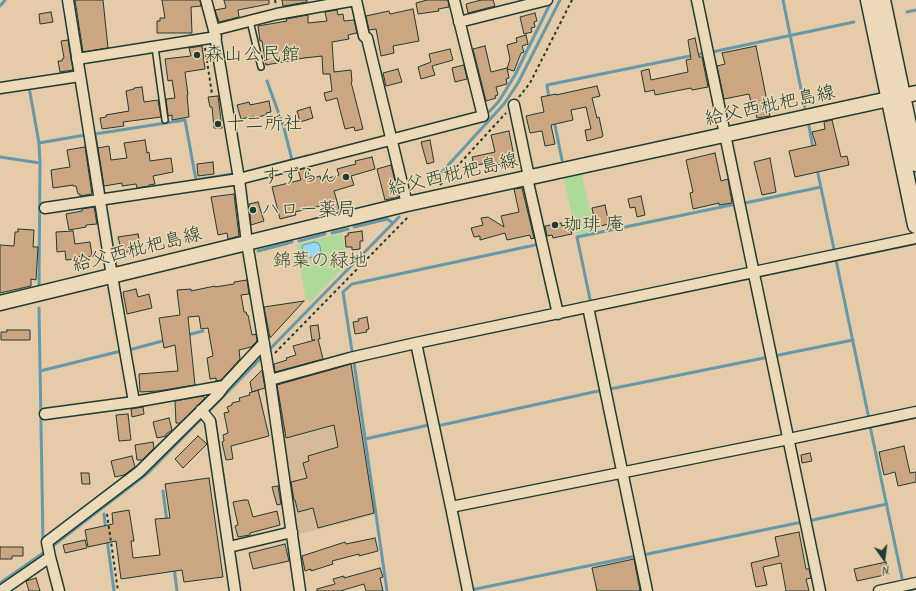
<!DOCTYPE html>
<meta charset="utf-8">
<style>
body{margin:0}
#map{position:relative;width:916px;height:591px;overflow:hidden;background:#e5cba8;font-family:Caveat,sans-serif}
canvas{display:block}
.north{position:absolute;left:864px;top:539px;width:40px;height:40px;-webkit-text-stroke:3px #eddab8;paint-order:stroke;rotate:166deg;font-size:11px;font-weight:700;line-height:16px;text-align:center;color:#1f3d34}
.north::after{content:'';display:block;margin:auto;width:14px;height:18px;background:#1f3d34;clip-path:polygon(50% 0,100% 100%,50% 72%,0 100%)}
</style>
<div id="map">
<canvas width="916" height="591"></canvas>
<div class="north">N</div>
</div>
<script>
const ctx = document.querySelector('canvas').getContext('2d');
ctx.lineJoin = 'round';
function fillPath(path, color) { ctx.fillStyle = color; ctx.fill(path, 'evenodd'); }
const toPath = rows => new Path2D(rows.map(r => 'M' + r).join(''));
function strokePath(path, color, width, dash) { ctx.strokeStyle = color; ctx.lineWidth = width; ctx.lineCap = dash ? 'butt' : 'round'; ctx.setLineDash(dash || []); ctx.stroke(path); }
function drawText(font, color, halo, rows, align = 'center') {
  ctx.font = font + ' Caveat,"Klee One",sans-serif'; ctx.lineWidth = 3; ctx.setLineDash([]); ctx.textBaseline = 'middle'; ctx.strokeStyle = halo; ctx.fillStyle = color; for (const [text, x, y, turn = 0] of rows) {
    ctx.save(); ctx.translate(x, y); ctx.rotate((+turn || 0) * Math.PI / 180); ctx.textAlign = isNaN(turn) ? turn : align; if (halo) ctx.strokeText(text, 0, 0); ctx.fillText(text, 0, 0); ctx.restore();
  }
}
const built = toPath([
 [353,361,374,515,296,535,275,383]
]);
const green = toPath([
 [581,172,595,231,577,236,563,176],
 [342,233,348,263,310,302,306,299,296,245]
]);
const water = toPath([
 [314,242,318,243,320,246,321,253,317,256,307,258,305,256,302,248,303,245,314,242]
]);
const stream = toPath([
 [783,0,805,109],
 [0,6,5,0],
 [907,12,916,10],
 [712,52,854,22],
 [14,81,28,79,28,81],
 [267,81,284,128,292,160],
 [29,87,39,143,40,163,39,285],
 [549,99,547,85,705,53],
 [486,112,490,111,499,101,515,75,550,4],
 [554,120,562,160],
 [809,126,813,148],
 [39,143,85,135],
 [0,157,40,163],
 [817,169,835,254],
 [246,172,307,156],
 [430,185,504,104,518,83,560,0],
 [104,193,95,134,185,120,196,180,232,174],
 [745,203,821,187],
 [107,213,116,267],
 [354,227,387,219,393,223],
 [332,233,348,229],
 [299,241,325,234],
 [258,251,292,242],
 [836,260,869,419],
 [343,292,352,284,540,244],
 [343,292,352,351],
 [591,304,577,237,736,204],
 [39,308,43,541],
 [187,335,203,331],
 [128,347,129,350,166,340],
 [268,351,399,217],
 [774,356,853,340],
 [354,362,387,591],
 [40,371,121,351],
 [609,386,610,389,769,357],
 [215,421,227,502],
 [437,426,603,390],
 [870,426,902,578],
 [365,439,429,425],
 [163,491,167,522],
 [104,514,106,530],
 [808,521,887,504],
 [107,539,114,591],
 [50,548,148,473,263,356],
 [643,555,802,522],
 [174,567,177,591],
 [0,583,46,551],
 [471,590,636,556]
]);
const building = toPath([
 [75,0,103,0,108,48,83,52,75,0],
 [162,0,200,0,201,6,191,7,192,33,157,33,157,21,160,21,160,18,165,18,162,0],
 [224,0,269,0,269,4,238,10,239,17,219,22,215,10,226,8,224,0],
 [282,0,307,0,307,2,283,6,282,0],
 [427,0,448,0,449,7,438,9,439,11,418,14,416,3,427,0],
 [481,0,493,0,495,6,468,13,466,4,481,0],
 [413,9,419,41,393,46,394,53,381,56,376,29,369,30,366,16,389,11,390,14,413,9],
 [337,10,338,15,343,14,344,21,354,20,357,33,348,35,349,39,332,42,334,72,351,70,352,82,351,82,363,129,355,131,354,127,345,129,337,98,326,101,324,93,332,91,330,74,323,74,322,56,304,58,266,65,262,41,260,41,258,26,287,21,286,19,308,15,308,23,327,21,325,12,337,10],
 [51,12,53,22,40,24,39,14,51,12],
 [535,13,537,21,534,22,535,27,531,28,532,32,524,34,520,17,535,13],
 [526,35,528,44,522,46,524,52,521,53,514,71,507,69,510,59,507,45,517,42,516,38,526,35],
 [695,38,699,57,702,57,708,87,692,90,691,88,655,95,654,90,645,92,641,71,649,69,651,80,688,72,686,60,691,59,688,40,695,38],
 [68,40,73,70,60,72,58,61,62,61,62,59,64,58,61,41,68,40],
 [202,46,205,69,185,72,188,95,187,95,189,117,172,120,172,115,168,116,166,99,175,98,172,80,168,81,165,59,191,56,189,48,202,46],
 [485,46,491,72,507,68,509,78,506,79,507,84,496,87,498,95,495,96,496,98,486,101,473,49,485,46],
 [756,46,770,116,757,118,755,110,753,110,749,94,724,99,717,66,725,64,722,53,756,46],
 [450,49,453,60,432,66,435,75,421,79,418,67,431,62,429,54,450,49],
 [464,65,467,79,455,82,452,68,464,65],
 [398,69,402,82,386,86,383,73,398,69],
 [597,86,600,96,592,98,597,118,599,117,603,136,602,137,587,141,585,130,591,129,586,107,571,110,573,120,551,125,555,144,545,146,542,131,530,133,526,116,544,112,541,97,556,94,556,95,597,86],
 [142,87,144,102,158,100,161,117,123,122,124,126,102,129,100,118,106,117,106,115,129,111,126,91,134,89,134,88,142,87],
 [218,96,222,128,214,128,212,107,210,107,208,97,218,96],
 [269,101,271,112,266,113,266,115,254,118,254,116,241,119,237,105,249,102,250,105,269,101],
 [310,107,313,118,300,122,297,111,310,107],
 [832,120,841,157,847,156,849,165,795,177,789,151,816,145,812,132,825,129,824,122,832,120],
 [509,131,515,161,508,162,509,166,501,167,500,164,487,167,486,163,474,166,472,157,495,152,491,135,509,131],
 [145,140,147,153,149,152,150,161,171,158,173,172,153,176,155,184,149,185,149,186,137,188,136,184,122,186,122,183,104,186,98,148,109,146,111,160,127,158,124,143,145,140],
 [430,140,434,162,427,164,421,142,430,140],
 [85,147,92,194,80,196,80,194,78,194,76,186,73,186,73,185,53,188,51,170,70,167,67,150,85,147],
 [715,153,721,181,728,179,732,203,719,205,719,203,693,209,690,193,693,192,686,160,715,153],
 [372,157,375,169,351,176,354,185,334,191,340,212,331,214,328,204,295,212,296,215,280,219,272,187,301,180,298,170,307,168,310,179,320,176,321,180,336,176,339,175,337,169,356,164,355,161,372,157],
 [770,158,776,192,762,195,754,162,770,158],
 [213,162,214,174,198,176,197,164,213,162],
 [391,165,399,197,385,200,377,169,391,165],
 [522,188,534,238,531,239,530,235,507,240,505,233,480,240,480,236,474,237,471,228,483,225,481,218,488,217,504,227,501,216,519,212,514,189,522,188],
 [234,194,239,236,228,239,227,233,218,235,211,197,234,194],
 [641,196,645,215,637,217,635,207,630,208,628,199,641,196],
 [258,202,264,221,251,225,249,204,258,202],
 [605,205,609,224,596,227,592,208,605,205],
 [94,207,97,224,86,225,86,227,69,230,66,214,82,211,82,209,94,207],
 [561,223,562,226,569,224,572,234,553,238,552,235,547,236,545,226,561,223],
 [18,229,34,230,33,247,38,247,36,280,31,279,31,286,0,293,0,245,14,246,15,232,18,232,18,229],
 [73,231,75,244,90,242,92,255,89,257,86,258,81,255,77,259,66,260,65,251,57,252,56,232,73,231],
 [362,231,363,241,360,241,360,249,352,250,352,247,346,247,345,236,348,236,348,233,362,231],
 [138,234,141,249,122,253,118,237,138,234],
 [247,280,249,294,241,295,244,312,246,312,247,315,248,315,252,335,256,334,257,341,251,347,239,350,240,359,221,380,216,381,216,378,210,379,207,358,213,356,208,328,201,329,199,316,188,317,195,385,158,391,140,392,139,374,178,371,175,345,164,348,159,318,180,315,177,290,191,289,191,291,215,286,215,287,234,284,234,282,247,280],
 [136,289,138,297,149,294,152,308,127,314,123,292,136,289],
 [304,301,270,338,264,307,304,301],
 [367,317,369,329,366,330,367,332,355,334,353,322,359,321,358,319,367,317],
 [318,325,320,339,318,339,323,359,275,372,274,364,287,360,286,358,296,355,293,346,315,340,312,340,310,326,318,325],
 [7,330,30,330,30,340,1,340,1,332,7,332,7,330],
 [351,364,374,513,318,528,313,508,298,512,295,500,294,500,291,482,307,478,303,463,309,461,308,456,338,447,334,425,286,438,277,385,351,364],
 [262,370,265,388,252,392,250,382,262,370],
 [258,390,269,436,231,446,233,459,226,460,222,442,224,441,223,435,228,433,224,413,229,412,227,407,232,405,232,403,240,401,239,398,250,395,249,393,258,390],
 [203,396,205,398,180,423,176,423,175,401,203,396],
 [143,407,144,414,132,417,131,409,143,407],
 [128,414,131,440,119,441,116,415,128,414],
 [169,418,172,430,166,434,166,436,157,438,153,422,169,418],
 [198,436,207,444,183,468,175,459,198,436],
 [153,442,154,448,142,460,137,460,135,445,153,442],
 [904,446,910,473,916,472,916,482,898,486,895,472,884,475,879,452,904,446],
 [810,453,812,461,802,463,801,455,810,453],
 [132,456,135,467,124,475,115,477,111,461,132,456],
 [81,473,89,473,90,484,82,484,81,473],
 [209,478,223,577,184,582,182,570,121,579,116,541,88,547,85,530,113,524,112,513,129,510,134,541,131,541,133,558,160,555,155,519,170,518,165,484,209,478],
 [278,486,281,504,277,505,272,487,278,486],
 [244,500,248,500,253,517,277,511,280,525,250,533,250,535,238,537,235,526,238,525,233,502,244,500],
 [799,532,806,569,809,569,811,578,806,579,809,591,786,591,781,563,763,567,767,585,756,587,751,563,779,556,775,537,799,532],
 [375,538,378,551,359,556,359,554,332,561,333,564,311,571,311,569,305,571,302,556,345,542,346,544,375,538],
 [85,540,87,548,65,553,63,545,85,540],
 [285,544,289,561,253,569,249,553,285,544],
 [0,547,23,547,23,556,12,556,12,559,0,559,0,547],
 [634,559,640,591,597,591,592,568,634,559],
 [886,562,889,574,857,581,854,569,886,562],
 [380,568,383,577,380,578,383,591,366,591,364,584,340,591,317,591,317,589,335,584,333,579,344,576,344,578,380,568],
 [36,578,40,591,29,591,26,581,36,578]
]);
const path = toPath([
 [275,0,276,5],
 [205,48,212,94],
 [519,97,530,83,572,0],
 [440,185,506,113],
 [275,353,409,216],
 [107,514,118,591]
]);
const service = toPath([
 [250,21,261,67],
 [155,47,165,120]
]);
const minor = toPath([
 [68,0,112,276,134,402,224,386,264,343],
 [206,0,214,30,239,179,247,243,270,380,300,591],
 [356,0,364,36,367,38,407,204],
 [697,0,820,591],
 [459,22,547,0],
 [214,30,277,14,356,0],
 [77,59,216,37],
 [0,88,80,76],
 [514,105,529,177],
 [527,178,558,314],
 [45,208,239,179,483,116,454,0],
 [588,307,647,591],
 [416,343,451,507,468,591],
 [270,380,350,358,416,343,916,238],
 [201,410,210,421,235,591],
 [45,414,134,402],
 [451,507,789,439,916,412],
 [229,547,292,532],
 [50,557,47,542,139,472,218,394,224,386],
 [1,591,50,557,59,591],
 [879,591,916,583]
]);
const secondary = toPath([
 [0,303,407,204,916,93]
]);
const primary = toPath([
 [869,0,916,225],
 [882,0,916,163]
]);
const markers = [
 [197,55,4,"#1f3d34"],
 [218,124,4,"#1f3d34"],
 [346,177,4,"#1f3d34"],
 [253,210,4,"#1f3d34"],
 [555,225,4,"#1f3d34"]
];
const poiNames = [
 ["森山公民館",205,55],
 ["十二所社",226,124],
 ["すずらん",338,177,"right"],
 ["ハロー薬局",261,210],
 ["珈琲 庵",563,225]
];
const streetNames = [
 ["給父西枇杷島線",770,106,-12],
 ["給父西枇杷島線",453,175,-13],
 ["給父西枇杷島線",137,250,-14]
];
const parkNames = [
 ["錦葉の緑地",320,261]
];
fillPath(built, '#d6bb98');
fillPath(green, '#adda99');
fillPath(water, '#95d7f7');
strokePath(water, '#6699a9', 1);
strokePath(stream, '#6699a9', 3);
fillPath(building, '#cca581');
strokePath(building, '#1f3d34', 1);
strokePath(service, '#1f3d34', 8);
strokePath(minor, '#1f3d34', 13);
strokePath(secondary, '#1f3d34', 17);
strokePath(primary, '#1f3d34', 19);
strokePath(path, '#1f3d34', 2, [3, 3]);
strokePath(service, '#eddab8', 5);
strokePath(minor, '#eddab8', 10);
strokePath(secondary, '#eddab8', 14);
strokePath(primary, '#eddab8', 16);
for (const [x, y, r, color] of markers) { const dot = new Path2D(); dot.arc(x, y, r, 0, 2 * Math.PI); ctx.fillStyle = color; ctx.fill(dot); strokePath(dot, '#eddab8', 1.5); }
drawText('19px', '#1f3d34', '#eddab8', poiNames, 'left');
drawText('19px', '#1f3d34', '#eddab8', streetNames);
drawText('19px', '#2d4d3e', '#eddab8', parkNames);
</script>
